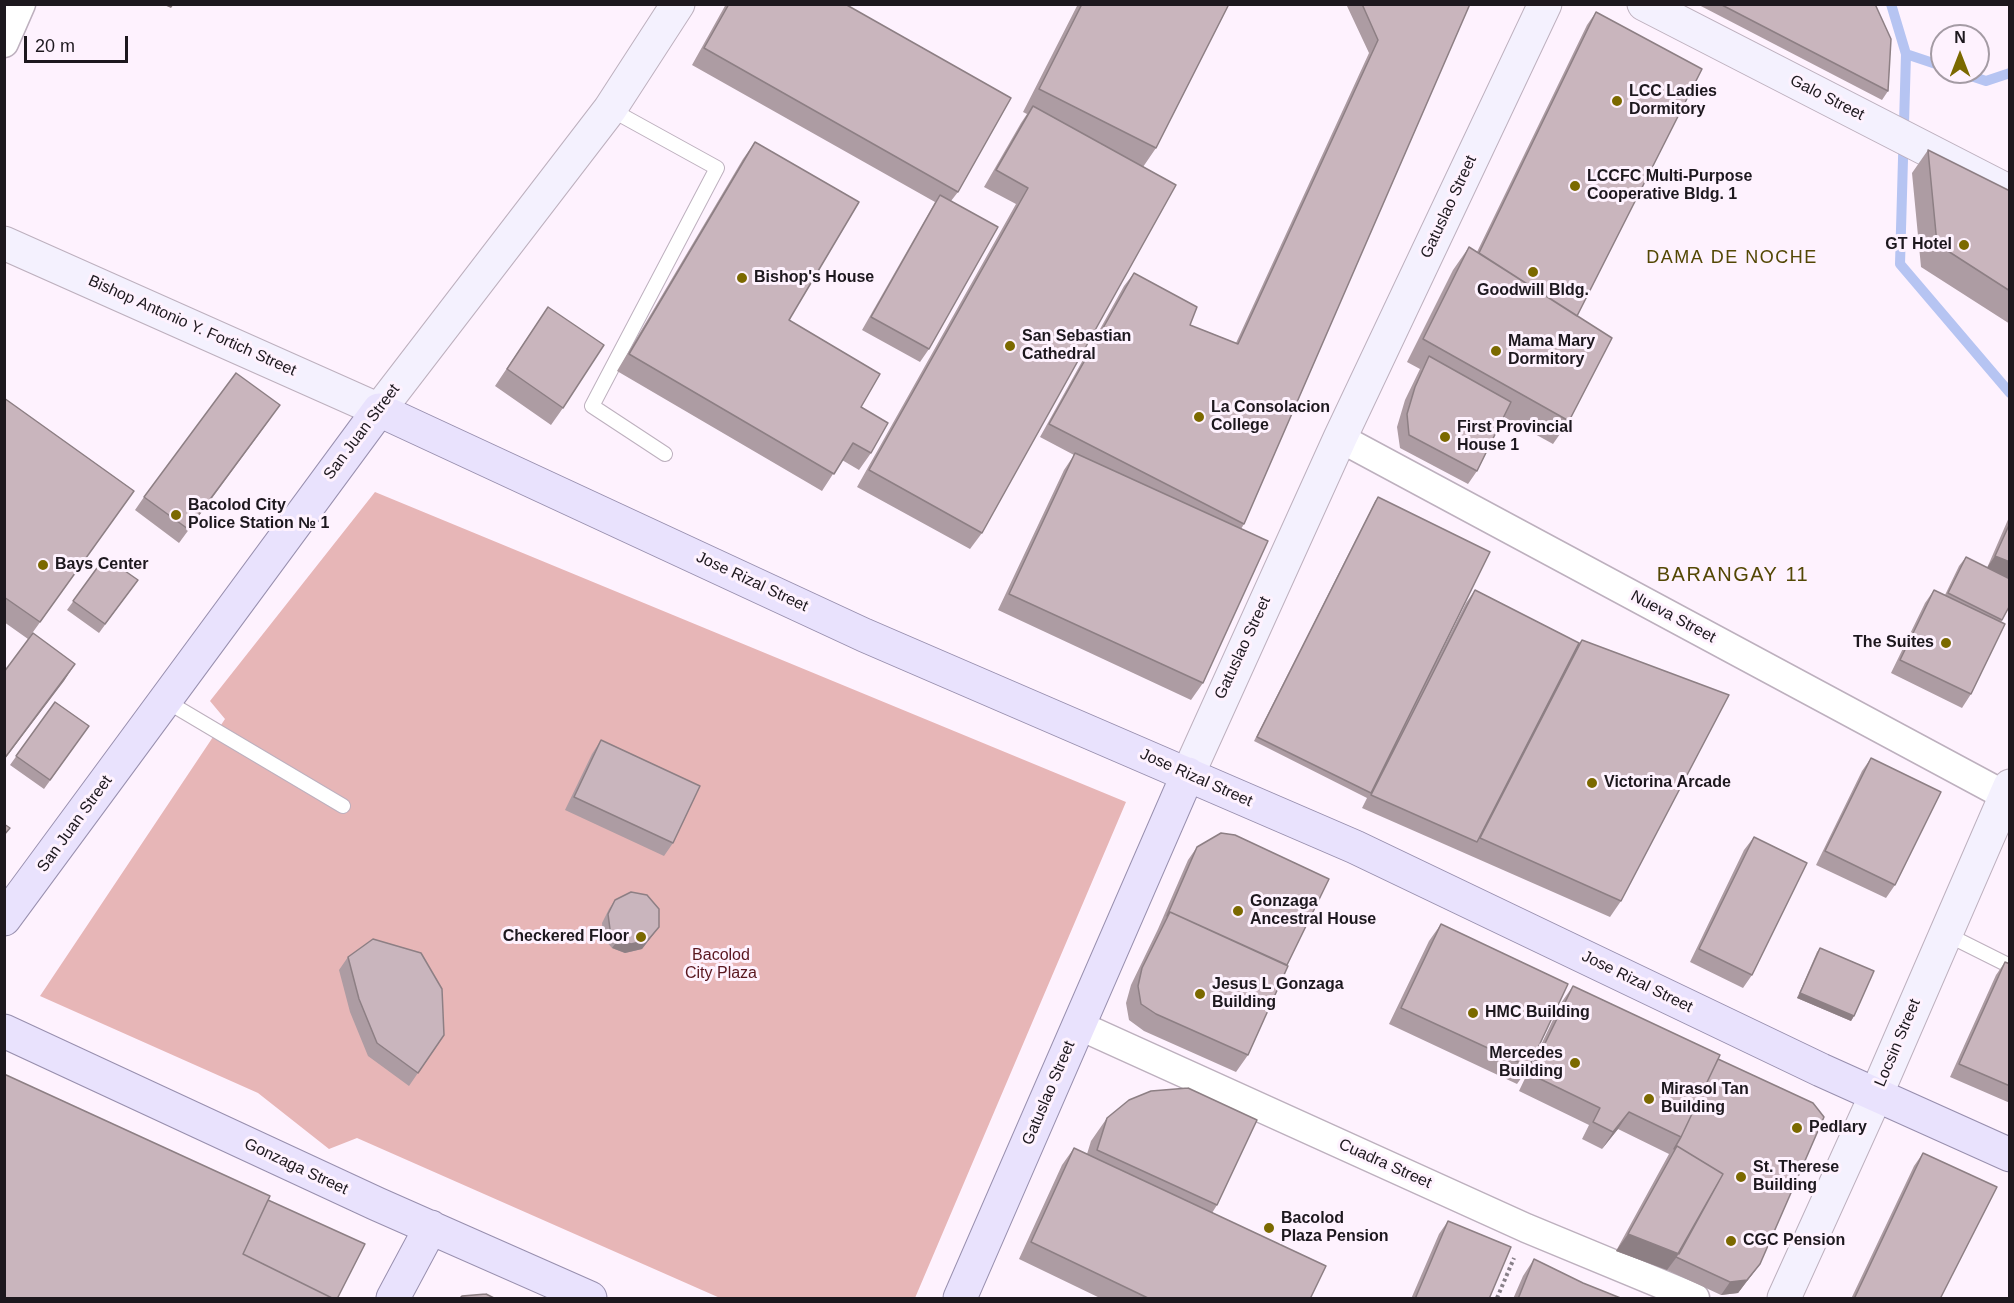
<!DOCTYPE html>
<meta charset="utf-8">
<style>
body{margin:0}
#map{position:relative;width:2014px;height:1303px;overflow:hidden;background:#fef2fe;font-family:Helvetica,sans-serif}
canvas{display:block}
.frame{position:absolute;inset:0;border:6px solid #1d181e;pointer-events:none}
.north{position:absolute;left:1930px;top:24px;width:60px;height:60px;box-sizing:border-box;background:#fef2fe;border:2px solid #a49ba4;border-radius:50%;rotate:0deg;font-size:16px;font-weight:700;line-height:24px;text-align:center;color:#1d181e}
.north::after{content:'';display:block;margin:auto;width:21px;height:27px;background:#7b6900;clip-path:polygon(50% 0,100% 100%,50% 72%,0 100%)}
.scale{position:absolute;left:24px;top:36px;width:104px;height:27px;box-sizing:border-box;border:3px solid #1d181e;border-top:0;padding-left:8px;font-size:18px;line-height:21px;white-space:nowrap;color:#1d181e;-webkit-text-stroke:4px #fef2fe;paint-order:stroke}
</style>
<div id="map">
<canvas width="2014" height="1303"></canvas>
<div class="frame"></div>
<div class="north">N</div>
<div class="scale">20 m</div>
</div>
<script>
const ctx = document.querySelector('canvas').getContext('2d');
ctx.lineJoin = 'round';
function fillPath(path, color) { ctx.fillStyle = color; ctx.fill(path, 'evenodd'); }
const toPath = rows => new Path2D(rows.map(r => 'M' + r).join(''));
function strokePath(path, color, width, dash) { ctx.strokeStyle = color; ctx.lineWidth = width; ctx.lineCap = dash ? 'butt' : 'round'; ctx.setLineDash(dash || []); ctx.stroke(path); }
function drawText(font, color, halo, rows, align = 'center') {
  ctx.font = font + ' Helvetica,sans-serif'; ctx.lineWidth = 6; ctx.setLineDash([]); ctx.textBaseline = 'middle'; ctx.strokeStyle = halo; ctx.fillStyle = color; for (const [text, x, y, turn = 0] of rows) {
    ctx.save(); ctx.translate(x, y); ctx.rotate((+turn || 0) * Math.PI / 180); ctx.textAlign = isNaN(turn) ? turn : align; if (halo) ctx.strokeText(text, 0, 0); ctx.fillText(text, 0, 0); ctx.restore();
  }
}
const green = toPath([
 [375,492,1126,802,915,1298,720,1298,357,1138,329,1149,258,1093,40,996,225,719,210,701]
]);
const stream = toPath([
 [1891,4,1906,54,1942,66],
 [1906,54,1900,264,2010,393],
 [1959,72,1986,81,2010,73]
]);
const path = toPath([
 [1497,1298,1514,1258]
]);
const lane = toPath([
 [610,109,717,168,592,406,665,454],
 [166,701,343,806],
 [1946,934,2010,966]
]);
const street = toPath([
 [4,43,21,4],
 [1340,438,2006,796],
 [1078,1025,1526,1228,1695,1298]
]);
const secondary = toPath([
 [1644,4,2010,192],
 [4,243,379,410,610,109,678,4],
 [1188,774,1340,438,1545,4],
 [1784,1298,1876,1095,2010,786]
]);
const primary = toPath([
 [4,919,379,410,864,635,1355,847,1821,1070,2010,1155],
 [4,1031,377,1204,590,1298],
 [393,1298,431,1227],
 [960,1298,1188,774]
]);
const wall = toPath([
 [726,4,845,4,958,192,951,201,929,349,920,362,862,330,935,202,692,65],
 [1078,4,1229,4,1156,148,1143,167,982,533,970,549,857,487,1016,204,984,187,1021,123,1027,114,1023,112],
 [1344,4,1470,4,1244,524,1241,529,1203,683,1191,700,998,610,1064,470,1074,455,1040,437,1124,286,1134,273,1190,325,1236,343,1369,53,1347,6],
 [1697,4,1875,4,1888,91,1882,100],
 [1596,12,1577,316,1569,421,1553,444,1504,417,1477,471,1468,484,1400,448,1397,427,1405,400,1420,369,1407,362,1453,270,1469,247,1477,252,1587,25],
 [755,142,789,320,861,407,871,453,859,470,842,460,822,491,617,371,743,159],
 [1928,150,2010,191,2010,324,1921,267,1912,173],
 [548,307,563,408,551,425,495,386],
 [4,398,134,491,28,639,4,622],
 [271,418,179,543,135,510,144,497],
 [1378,497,1437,660,1466,603,1475,590,1579,643,1582,640,1621,901,1610,917,1362,808,1367,798,1254,741,1375,501],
 [2010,515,2010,579,2002,620,1971,694,1962,708,1891,673,1925,603,1934,590,1945,595,1959,566,1966,557,1987,568],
 [105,557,138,580,99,633,67,610],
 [55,702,89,726,44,789,10,765],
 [601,740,673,843,664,856,565,810,592,754],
 [1871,758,1895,885,1886,898,1816,865,1862,771],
 [1754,837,1752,975,1743,988,1690,962,1744,850],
 [1197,847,1287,965,1248,1055,1236,1072,1144,1031,1129,1020,1126,1003,1131,985,1158,929,1188,860],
 [615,900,652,936,642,949,625,953,612,948,603,938,602,923,609,909],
 [1441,924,1529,1067,1517,1084,1389,1024,1429,941],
 [1820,948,1854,1016,1851,1021,1797,998,1817,952],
 [348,957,444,1035,409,1086,368,1056,350,1012,339,970],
 [2005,962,2010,964,2010,1103,1950,1077,1996,975],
 [1573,986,1718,1059,1760,1264,1738,1293,1721,1295,1667,1270,1616,1251,1669,1154,1618,1129,1602,1149,1582,1139,1589,1125,1519,1091,1561,1003],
 [1107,1118,1217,1205,1212,1213,1310,1299,1102,1299,1019,1259,1062,1165,1074,1148,1087,1154,1091,1141],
 [1923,1153,1940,1299,1851,1299,1914,1166],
 [1448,1221,1489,1299,1411,1299,1439,1234],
 [1534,1259,1583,1283,1623,1299,1513,1299,1523,1276]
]);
const shadedWall = toPath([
 [162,4,174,4,171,8],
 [1995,556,2010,562,2010,579,1986,569],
 [75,664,64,681,4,760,4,759],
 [659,927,642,949,625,953,612,948,618,940],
 [1800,993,1854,1016,1851,1021,1797,998],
 [1629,1112,1618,1129,1602,1149,1613,1132],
 [1628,1234,1679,1254,1667,1270,1616,1251],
 [1760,1264,1738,1293,1721,1295,1730,1282]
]);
const building = toPath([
 [729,4,845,4,1011,98,958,192,704,48,729,4],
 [1082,4,1229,4,1156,148,1039,89,1082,4],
 [1362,4,1470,4,1244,524,1049,424,1134,273,1197,307,1190,325,1238,344,1378,40,1362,4],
 [1720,4,1875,4,1891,39,1888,91,1720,4],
 [1596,12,1702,69,1577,316,1479,253,1596,12],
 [1033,106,1176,185,982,533,869,470,1028,188,996,170,1033,106],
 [755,142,859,202,789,320,880,374,861,407,888,423,871,453,853,443,834,474,629,354,755,142],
 [1928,150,2010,191,2010,291,1937,244,1928,150],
 [940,195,998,227,929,349,871,317,940,195],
 [1469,247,1612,338,1569,421,1423,339,1469,247],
 [548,307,604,345,563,408,507,369,548,307],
 [1429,356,1511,402,1477,471,1409,435,1407,414,1415,387,1429,356],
 [236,373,280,405,188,529,144,497,236,373],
 [4,398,134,491,40,622,4,597,4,398],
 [1075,453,1268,541,1203,683,1009,594,1075,453],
 [1378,497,1490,552,1371,793,1257,737,1378,497],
 [2010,523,2010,562,1995,556,2010,523],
 [105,557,138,580,105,624,73,601,105,557],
 [1966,557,2010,579,2010,605,2002,620,1948,593,1966,557],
 [1475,590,1579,643,1477,842,1371,795,1475,590],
 [1934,590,2005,624,1971,694,1900,660,1934,590],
 [33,633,75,664,4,759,4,672,33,633],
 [1582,640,1729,695,1621,901,1480,838,1582,640],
 [55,702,89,726,50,780,16,756,55,702],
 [601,740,700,786,673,843,574,797,601,740],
 [1871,758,1941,792,1895,885,1825,851,1871,758],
 [4,824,10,828,4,835,4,824],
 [1221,833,1235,835,1329,879,1287,965,1170,912,1167,916,1197,847,1221,833],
 [1754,837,1807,863,1752,975,1699,949,1754,837],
 [631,892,647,895,659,909,659,927,648,940,631,944,618,940,610,929,608,914,615,900,631,892],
 [1170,912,1288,966,1248,1055,1156,1014,1141,1004,1138,986,1142,968,1170,912],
 [1441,924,1568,984,1529,1067,1401,1008,1441,924],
 [373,939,421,953,442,989,444,1035,418,1073,377,1043,359,999,348,957,373,939],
 [1820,948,1874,971,1854,1016,1800,993,1820,948],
 [2005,962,2010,964,2010,1086,1959,1064,2005,962],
 [1573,986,1720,1055,1681,1137,1629,1112,1613,1132,1593,1122,1600,1108,1530,1074,1573,986],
 [1718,1059,1813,1103,1824,1117,1760,1264,1747,1280,1730,1282,1676,1257,1723,1174,1677,1146,1674,1149,1681,1137,1718,1059],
 [4,1074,270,1196,243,1254,334,1299,4,1299,4,1074],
 [1188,1088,1257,1120,1217,1205,1097,1150,1107,1118,1129,1100,1151,1091,1188,1088],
 [1677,1146,1723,1174,1679,1254,1628,1234,1677,1146],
 [1074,1148,1326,1266,1310,1299,1150,1299,1031,1242,1074,1148],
 [1923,1153,1997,1187,1940,1299,1854,1299,1923,1153],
 [268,1200,365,1244,337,1299,334,1299,243,1254,268,1200],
 [1448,1221,1511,1247,1489,1299,1415,1299,1448,1221],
 [1534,1259,1583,1283,1623,1299,1518,1299,1534,1259],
 [486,1294,496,1299,459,1299,462,1296,486,1294]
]);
const markers = [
 [1617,101,6,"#7b6900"],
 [1575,186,6,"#7b6900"],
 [1964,245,6,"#7b6900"],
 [1533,272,6,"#7b6900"],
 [742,278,6,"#7b6900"],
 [1010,346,6,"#7b6900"],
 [1496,351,6,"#7b6900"],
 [1199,417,6,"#7b6900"],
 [1445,437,6,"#7b6900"],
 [176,515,6,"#7b6900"],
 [43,565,6,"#7b6900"],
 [1946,643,6,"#7b6900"],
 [1592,783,6,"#7b6900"],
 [1238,911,6,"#7b6900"],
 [641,937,6,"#7b6900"],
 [1200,994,6,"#7b6900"],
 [1473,1013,6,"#7b6900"],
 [1575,1063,6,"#7b6900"],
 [1649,1099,6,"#7b6900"],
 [1797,1128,6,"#7b6900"],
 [1741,1177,6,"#7b6900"],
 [1269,1228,6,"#7b6900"],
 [1731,1241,6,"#7b6900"]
];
const poiNames = [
 ["LCC Ladies",1629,92],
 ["Dormitory",1629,110],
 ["LCCFC Multi-Purpose",1587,177],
 ["Cooperative Bldg. 1",1587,195],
 ["GT Hotel",1952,245,"right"],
 ["Bishop's House",754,278],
 ["Goodwill Bldg.",1533,291,"center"],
 ["San Sebastian",1022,337],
 ["Cathedral",1022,355],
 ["Mama Mary",1508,342],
 ["Dormitory",1508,360],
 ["La Consolacion",1211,408],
 ["College",1211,426],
 ["First Provincial",1457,428],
 ["House 1",1457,446],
 ["Bacolod City",188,506],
 ["Police Station № 1",188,524],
 ["Bays Center",55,565],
 ["The Suites",1934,643,"right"],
 ["Victorina Arcade",1604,783],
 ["Gonzaga",1250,902],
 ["Ancestral House",1250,920],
 ["Checkered Floor",629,937,"right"],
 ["Jesus L Gonzaga",1212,985],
 ["Building",1212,1003],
 ["HMC Building",1485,1013],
 ["Mercedes",1563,1054,"right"],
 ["Building",1563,1072,"right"],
 ["Mirasol Tan",1661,1090],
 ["Building",1661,1108],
 ["Pedlary",1809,1128],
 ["St. Therese",1753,1168],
 ["Building",1753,1186],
 ["Bacolod",1281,1219],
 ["Plaza Pension",1281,1237],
 ["CGC Pension",1743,1241]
];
const streetNames = [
 ["Galo Street",1827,98,27],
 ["Gatuslao Street",1449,207,-65],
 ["Bishop Antonio Y. Fortich Street",192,326,24],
 ["San Juan Street",362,432,-53],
 ["Jose Rizal Street",752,582,25],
 ["Nueva Street",1673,617,28],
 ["Gatuslao Street",1243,648,-65],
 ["Jose Rizal Street",1196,778,24],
 ["San Juan Street",75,824,-54],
 ["Jose Rizal Street",1637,982,26],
 ["Locsin Street",1898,1043,-67],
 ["Gatuslao Street",1049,1093,-67],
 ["Cuadra Street",1385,1164,24],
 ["Gonzaga Street",296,1167,25]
];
const parkNames = [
 ["Bacolod",721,956],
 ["City Plaza",721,974]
];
const neighbourhoodNames = [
 ["DAMA DE NOCHE",1732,258]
];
const quarterNames = [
 ["BARANGAY 11",1733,575]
];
fillPath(green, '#e7b6b7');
strokePath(stream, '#b6c4f2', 10);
strokePath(lane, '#bdb0be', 16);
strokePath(street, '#bdb0be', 31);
strokePath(secondary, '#bdb0be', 35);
strokePath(primary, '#988fae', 35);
strokePath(path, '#877f88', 4, [3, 3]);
strokePath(lane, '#fff', 14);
strokePath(street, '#fff', 28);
strokePath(secondary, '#f4f1fe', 33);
strokePath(primary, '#e9e2fd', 33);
fillPath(wall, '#ad9ca3');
fillPath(shadedWall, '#8d7f84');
fillPath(building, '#c9b5bd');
strokePath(building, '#8d7f84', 1.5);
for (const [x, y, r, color] of markers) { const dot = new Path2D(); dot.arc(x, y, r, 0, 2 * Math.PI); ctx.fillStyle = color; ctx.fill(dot); strokePath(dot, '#fef2fe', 2); }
drawText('bold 16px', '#1d181e', '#fef2fe', poiNames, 'left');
drawText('16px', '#1d181e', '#fef2fe', streetNames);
drawText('16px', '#59161e', '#fef2fe', parkNames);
ctx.letterSpacing = '1.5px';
drawText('18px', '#534704', '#fef2fe', neighbourhoodNames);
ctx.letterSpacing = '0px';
ctx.letterSpacing = '1.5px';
drawText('20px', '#534704', '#fef2fe', quarterNames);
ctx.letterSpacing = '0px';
</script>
